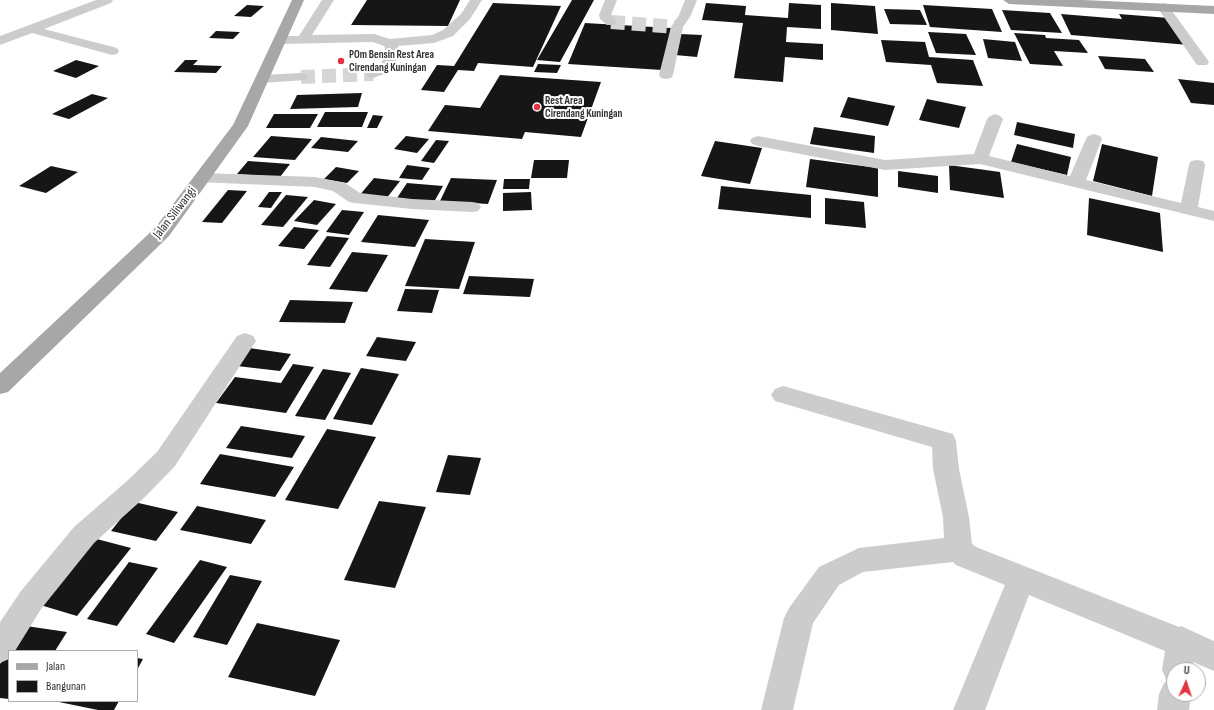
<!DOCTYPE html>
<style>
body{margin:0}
#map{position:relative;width:1214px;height:710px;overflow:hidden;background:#fff;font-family:"Sofia Sans Condensed",sans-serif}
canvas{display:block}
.legend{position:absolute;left:8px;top:650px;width:130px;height:52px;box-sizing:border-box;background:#fff;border:1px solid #acacac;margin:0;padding:5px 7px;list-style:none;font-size:12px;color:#2f2f2f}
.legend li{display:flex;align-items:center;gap:8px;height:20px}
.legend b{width:20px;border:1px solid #acacac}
.north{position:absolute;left:1166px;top:662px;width:40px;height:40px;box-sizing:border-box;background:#fff;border:1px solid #acacac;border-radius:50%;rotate:3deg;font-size:11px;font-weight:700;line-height:16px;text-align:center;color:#2f2f2f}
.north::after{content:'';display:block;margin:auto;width:14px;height:18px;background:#e3353f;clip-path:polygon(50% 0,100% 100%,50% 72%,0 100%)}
</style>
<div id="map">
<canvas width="1214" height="710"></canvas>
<ul class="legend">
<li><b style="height:5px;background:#a7a7a7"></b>Jalan</li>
<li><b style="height:11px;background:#161616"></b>Bangunan</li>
</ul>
<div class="north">U</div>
</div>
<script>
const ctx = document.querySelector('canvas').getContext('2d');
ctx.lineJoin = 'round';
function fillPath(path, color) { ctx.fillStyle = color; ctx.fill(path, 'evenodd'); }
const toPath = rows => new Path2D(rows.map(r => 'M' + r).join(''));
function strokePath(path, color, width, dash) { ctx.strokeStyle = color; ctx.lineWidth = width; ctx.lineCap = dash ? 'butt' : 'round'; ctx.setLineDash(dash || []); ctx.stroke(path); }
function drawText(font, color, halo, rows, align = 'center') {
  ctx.font = font + ' "Sofia Sans Condensed",sans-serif'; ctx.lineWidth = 4; ctx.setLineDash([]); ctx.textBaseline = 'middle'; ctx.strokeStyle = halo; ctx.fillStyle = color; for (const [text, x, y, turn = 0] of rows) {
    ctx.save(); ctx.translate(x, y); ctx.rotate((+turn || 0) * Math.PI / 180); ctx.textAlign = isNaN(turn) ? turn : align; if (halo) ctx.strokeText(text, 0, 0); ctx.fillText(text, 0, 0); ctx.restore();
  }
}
const building = toPath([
 [367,0,460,0,448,26,351,25],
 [572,0,594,0,560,62,537,60],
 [493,3,561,6,533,67,478,63,474,71,458,70,444,92,421,90,437,65,454,66],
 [706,3,746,6,745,15,788,18,789,3,821,5,821,29,787,27,786,42,823,44,823,60,785,57,783,82,734,78,743,23,702,20],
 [831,3,875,6,878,34,831,30],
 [247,5,264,6,251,17,234,16],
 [923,5,992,9,1002,32,930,27],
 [884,9,920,10,927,25,890,24],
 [1002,10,1050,13,1062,33,1011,30],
 [1061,14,1122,19,1119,14,1169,18,1189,45,1071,35],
 [585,23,671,28,662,70,568,64],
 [216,31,240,32,233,39,209,38],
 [928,32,966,34,976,55,936,53],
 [1014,33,1045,35,1046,38,1079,40,1088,53,1054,51,1063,66,1030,64],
 [680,34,702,35,697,57,675,55],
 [983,39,1015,42,1022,61,988,58],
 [881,40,925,42,929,57,973,60,983,86,937,83,931,65,886,62],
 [1098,56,1145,59,1154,72,1105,69],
 [76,60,99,66,76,78,53,71],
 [185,60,198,60,193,65,222,66,216,73,174,72],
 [538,64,561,65,557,73,534,72],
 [500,75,601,82,581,137,525,132,522,139,428,131,445,105,480,108],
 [1178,79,1214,83,1214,105,1191,103],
 [362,93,358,107,290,109,297,95],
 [92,94,108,98,69,119,52,114],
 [848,97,895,106,888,126,840,117],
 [927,99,966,107,959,128,919,120],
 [325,112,368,112,362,127,317,127],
 [274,114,318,114,310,128,266,128],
 [373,115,383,116,377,128,367,128],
 [1017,122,1075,134,1073,148,1014,135],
 [814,127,875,136,874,153,810,144],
 [271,136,312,139,295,160,253,157],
 [406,136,429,139,417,153,394,149],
 [321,137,358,141,348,152,311,148],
 [436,140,449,141,434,163,421,161],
 [715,141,762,148,750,184,701,176],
 [1017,144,1071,157,1067,175,1011,162],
 [1102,144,1158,157,1152,196,1093,181],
 [810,159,878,168,878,197,806,187],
 [534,160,569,160,567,178,531,178],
 [248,161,290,164,280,177,237,174],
 [407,165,430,168,422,180,399,178],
 [949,165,1000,172,1004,198,950,190],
 [51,166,78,172,46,193,19,186],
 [336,167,359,171,347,183,324,179],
 [898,171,938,176,938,193,898,187],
 [374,178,400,181,386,199,359,196],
 [451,178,497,180,488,204,440,201],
 [504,179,530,179,529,189,503,189],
 [407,183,443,186,434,202,397,198],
 [721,186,811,195,811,218,718,209],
 [228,190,247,191,222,223,202,222],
 [269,192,282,192,271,208,258,207],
 [531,192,532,210,503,211,503,193],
 [286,195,308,197,283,227,261,225],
 [825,198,864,202,866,228,825,224],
 [1089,198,1160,213,1163,252,1087,235],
 [314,200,336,204,317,225,294,221],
 [342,210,364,212,349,235,326,232],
 [378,215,429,220,415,247,361,242],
 [294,227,319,230,304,249,278,246],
 [327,236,349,238,330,267,307,265],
 [425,239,475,242,459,289,405,286],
 [352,252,388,255,367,292,329,289],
 [469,276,534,279,530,297,463,294],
 [405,289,439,290,432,313,397,311],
 [290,300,353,302,345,323,279,322],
 [377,337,416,342,406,361,366,356],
 [249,348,291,354,280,371,237,366],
 [293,364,314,367,286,413,216,403,235,377,281,383],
 [361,368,399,374,372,425,333,419],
 [323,369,351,373,325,420,295,416],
 [241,426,305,436,292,458,226,448],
 [327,429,376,437,338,509,285,500],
 [220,454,294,467,275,497,200,484],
 [448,455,481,458,470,495,436,492],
 [379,501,426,507,395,588,344,580],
 [134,502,178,512,156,541,111,531],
 [197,506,266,520,251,544,180,530],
 [93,538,131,548,77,616,37,604],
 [200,560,227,567,174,643,146,634],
 [129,562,158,568,117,626,87,619],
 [230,575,262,581,227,645,193,637],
 [257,623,340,640,315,696,228,677],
 [26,626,67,632,55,651,9,651],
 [9,651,9,699,0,698,0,664],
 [137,658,143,659,137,670],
 [54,701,119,701,114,710,98,710]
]);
const minorTunnel = toPath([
 [611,22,677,27],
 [301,77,373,74]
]);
const minor = toPath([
 [96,0,113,0,111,3,44,29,117,48,119,51,117,54,112,55,32,33,0,45,0,36,96,0],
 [322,0,334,0,312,35,374,34,390,39,432,35,443,30,461,14,470,0,482,0,470,19,453,36,434,43,398,46,395,68,393,71,373,78,368,77,366,74,368,71,381,66,385,48,384,46,373,42,280,44,273,40,280,36,299,36,322,0],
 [605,0,617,0,611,15,617,22,615,25,607,25,600,19,599,15,605,0],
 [685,0,697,0,691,15,683,27,673,75,671,78,666,79,661,78,659,75,671,27,679,15,685,0],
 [1163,3,1167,4,1207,59,1209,62,1207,65,1197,65,1157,7,1163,3],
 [301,73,306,74,308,77,306,80,262,83,257,82,255,79,257,76,262,75,301,73],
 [995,114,1000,116,1003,119,989,156,1070,176,1086,139,1088,136,1094,134,1100,136,1102,139,1086,180,1181,203,1189,165,1191,161,1197,160,1203,161,1205,165,1198,207,1214,211,1214,221,980,164,885,170,758,146,752,144,750,141,752,138,758,136,885,160,974,154,987,119,990,116,995,114],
 [203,173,315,177,345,183,360,193,412,199,472,202,478,203,481,207,478,211,472,212,412,209,355,203,349,202,333,191,315,187,197,182,194,178,197,174,203,173],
 [245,333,253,336,256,341,175,466,145,497,94,543,41,609,15,651,9,651,9,659,0,663,0,622,21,591,74,527,127,481,157,452,237,336,245,333],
 [783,386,953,434,956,441,959,469,969,517,972,544,976,547,1179,627,1181,626,1214,641,1214,671,1193,662,1192,670,1174,670,1174,694,1191,694,1189,710,1157,710,1159,694,1164,683,1167,681,1162,670,1165,651,1029,595,985,710,953,710,1005,585,956,565,953,562,863,572,839,585,813,623,793,710,761,710,784,618,789,608,819,567,859,548,944,538,943,517,933,469,932,447,775,401,771,395,775,389,783,386]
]);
const major = toPath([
 [292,0,304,0,248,126,169,236,8,392,0,394,0,373,155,228,233,125,292,0],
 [1003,0,1083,0,1214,6,1214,14,1009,4,1003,0]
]);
const markers = [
 [341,61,4,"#e3353f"],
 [537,107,4,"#e3353f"]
];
const farPoinames = [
 ["POm Bensin Rest Area",349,55],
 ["Cirendang Kuningan",349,68],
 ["Rest Area",545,101],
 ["Cirendang Kuningan",545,114]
];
const streetNames = [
 ["Jalan Siliwangi",175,213,-52]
];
fillPath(building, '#161616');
strokePath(minorTunnel, '#d5d5d5', 14, [14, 7]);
fillPath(minor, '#ccc');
fillPath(major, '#a7a7a7');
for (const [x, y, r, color] of markers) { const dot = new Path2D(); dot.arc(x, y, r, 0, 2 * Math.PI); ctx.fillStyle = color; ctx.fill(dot); strokePath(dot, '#fff', 1.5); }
drawText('bold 11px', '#2f2f2f', '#fff', farPoinames, 'left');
drawText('13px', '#2f2f2f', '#fff', streetNames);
</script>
